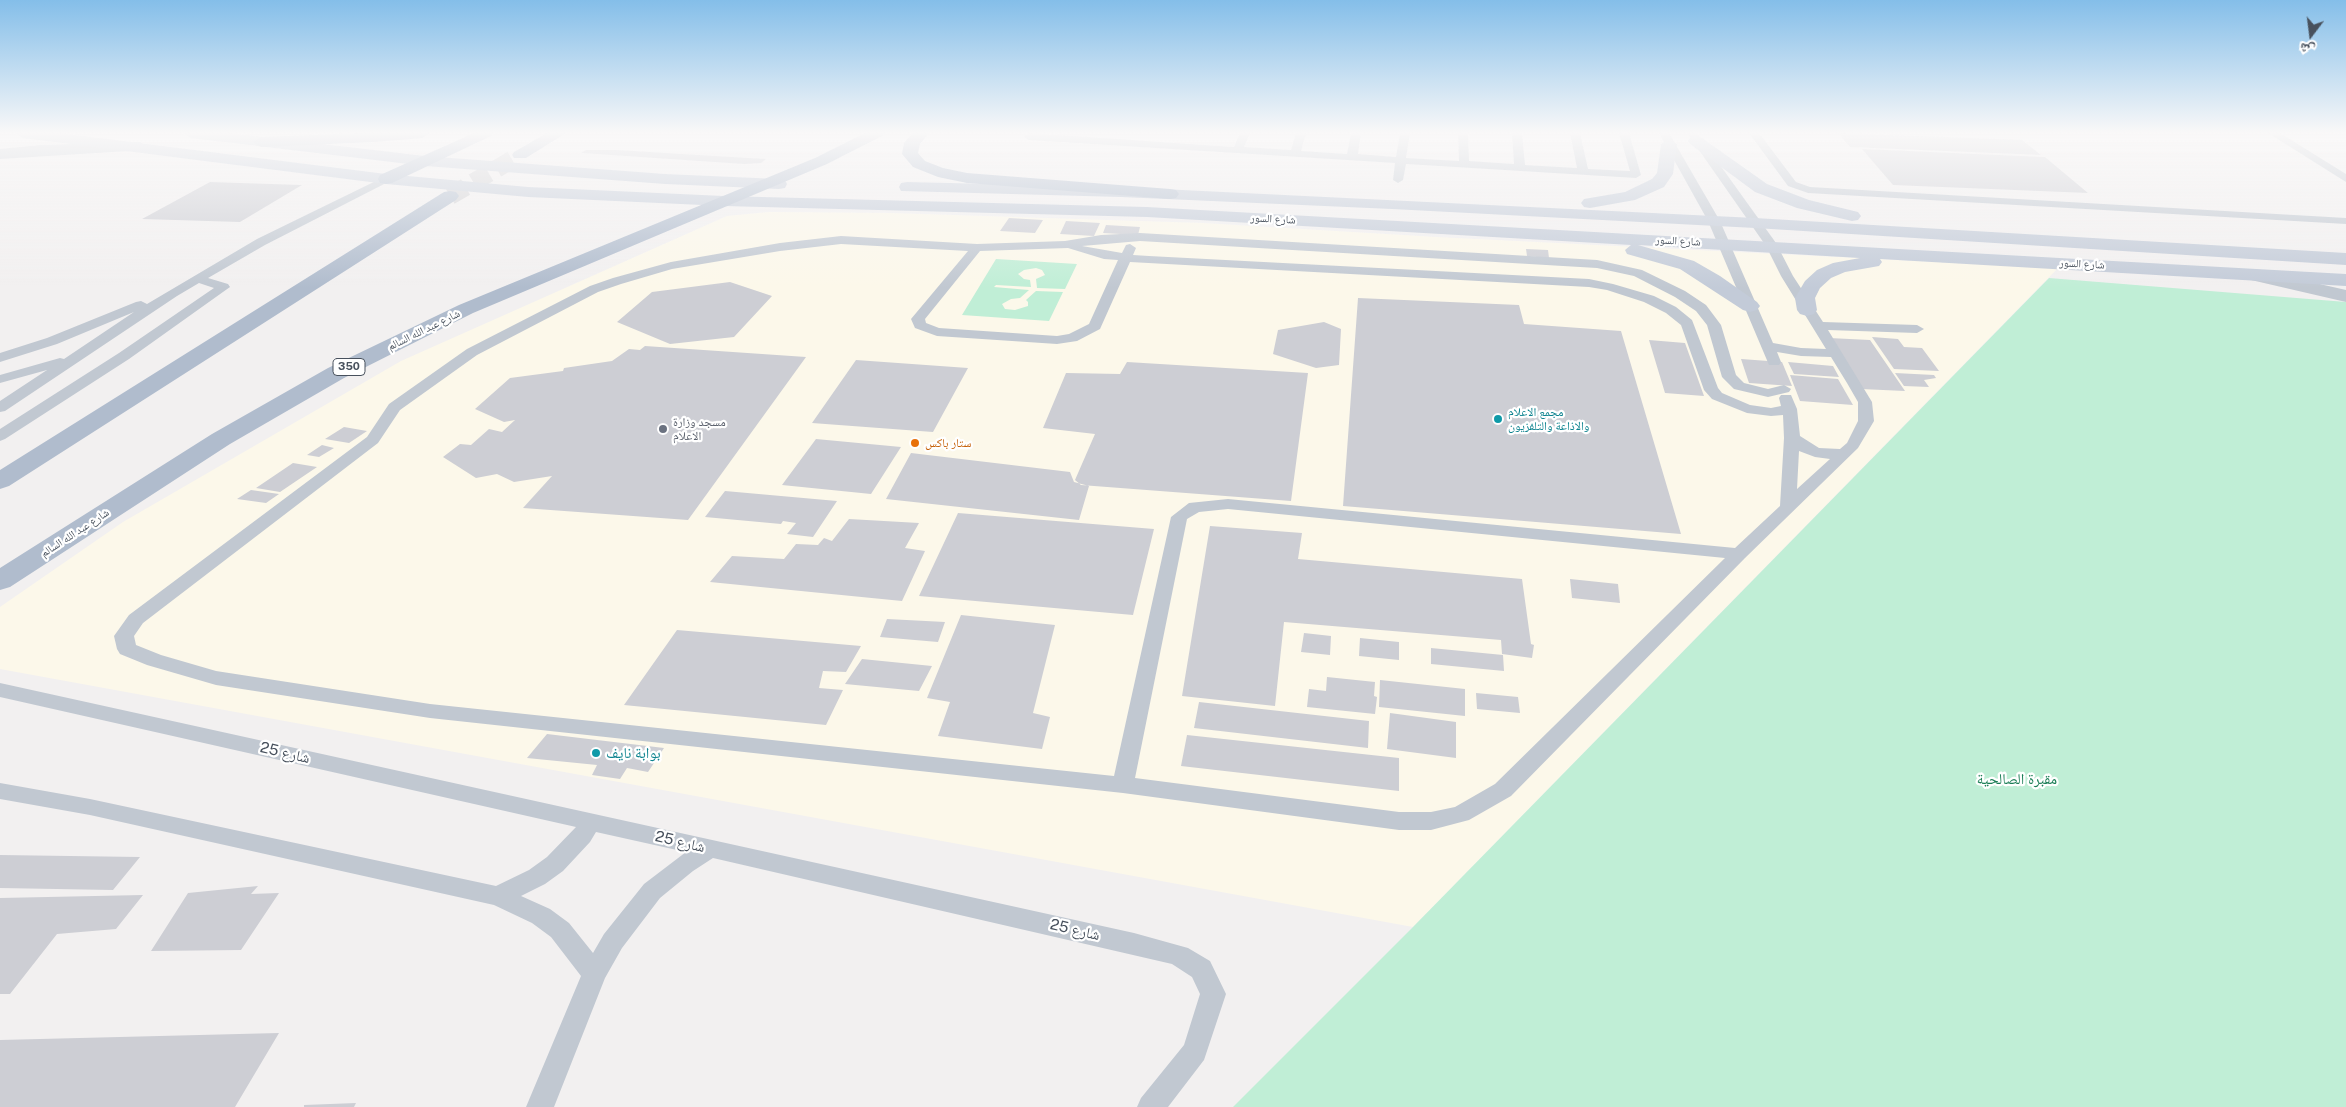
<!DOCTYPE html>
<meta charset="utf-8">
<style>
body{margin:0}
#map{position:relative;width:2346px;height:1107px;overflow:hidden;background:#f2f0f0;font-family:"Public Sans","Noto Naskh Arabic",sans-serif}
canvas{display:block}
.north{position:absolute;left:2286px;top:10px;width:50px;height:50px;-webkit-text-stroke:4px #fff;paint-order:stroke;rotate:195deg;font-size:14px;font-weight:700;line-height:20px;text-align:center;color:#48515d}
.north::after{content:'';display:block;margin:auto;width:18px;height:22px;background:#48515d;clip-path:polygon(50% 0,100% 100%,50% 72%,0 100%)}
</style>
<div id="map">
<canvas width="2346" height="1107"></canvas>
<div class="north">ش</div>
</div>
<script>
const ctx = document.querySelector('canvas').getContext('2d');
ctx.lineJoin = 'round';
function fillPath(path, color) { ctx.fillStyle = color; ctx.fill(path, 'evenodd'); }
const toPath = rows => new Path2D(rows.map(r => 'M' + r).join(''));
function strokePath(path, color, width, dash) { ctx.strokeStyle = color; ctx.lineWidth = width; ctx.lineCap = dash ? 'butt' : 'round'; ctx.setLineDash(dash || []); ctx.stroke(path); }
function drawText(font, color, halo, rows, align = 'center') {
  ctx.font = font + ' "Public Sans","Noto Naskh Arabic",sans-serif'; ctx.lineWidth = 4.5; ctx.setLineDash([]); ctx.textBaseline = 'middle'; ctx.strokeStyle = halo; ctx.fillStyle = color; for (const [text, x, y, turn = 0] of rows) {
    ctx.save(); ctx.translate(x, y); ctx.rotate((+turn || 0) * Math.PI / 180); ctx.textAlign = isNaN(turn) ? turn : align; if (halo) ctx.strokeText(text, 0, 0); ctx.fillText(text, 0, 0); ctx.restore();
  }
}
const commercial = toPath([
 [769,212,890,213,1202,223,1436,237,2058,268,1413,927,0,669,0,607,123,522,401,361,727,216]
]);
const green = toPath([
 [996,259,1077,264,1065,289,1037,288,1036,279,1045,275,1042,270,1036,268,1024,270,1018,274,1024,279,1030,280,1031,287,996,285,994,287,1029,290,1020,298,1011,299,1002,304,1005,309,1015,310,1028,306,1028,302,1026,300,1036,291,1063,292,1049,321,962,315],
 [2049,278,2346,302,2346,1107,1233,1107,1413,927]
]);
const building = toPath([
 [1838,133,2022,140,2041,155,1850,147],
 [1862,149,2045,157,2088,193,1893,185],
 [586,150,616,150,766,159,761,163,744,164,581,153],
 [210,182,302,185,240,222,142,219],
 [1009,218,1043,220,1035,233,1000,231],
 [1066,221,1100,223,1094,236,1060,234],
 [1106,225,1140,227,1138,235,1103,233],
 [1526,249,1548,250,1549,258,1527,256],
 [730,282,772,296,734,337,670,344,617,322,652,292],
 [1358,298,1519,305,1524,324,1621,331,1681,534,1343,506],
 [1324,322,1341,329,1339,365,1316,368,1273,354,1278,330],
 [1872,337,1898,339,1904,347,1922,348,1939,371,1894,369],
 [1829,338,1870,340,1905,391,1861,389],
 [1649,340,1685,343,1704,396,1665,393],
 [645,346,806,357,688,520,523,508,552,476,514,482,497,474,476,478,443,457,460,444,471,445,489,429,502,432,515,420,504,422,475,409,510,378,563,371,564,368,612,361,629,349,640,350],
 [1741,359,1782,362,1792,386,1749,383],
 [856,360,968,368,933,432,812,423],
 [1127,362,1308,373,1291,501,1081,485,1075,480,1095,434,1043,428,1066,373,1120,374],
 [1788,362,1833,366,1839,377,1794,374],
 [1895,373,1934,375,1936,378,1924,380,1929,387,1904,386],
 [1790,375,1838,379,1853,405,1800,401],
 [344,427,367,431,349,443,325,439],
 [816,439,901,447,871,494,782,485],
 [322,445,334,448,319,457,307,455],
 [911,453,1070,472,1074,482,1089,486,1079,520,886,499],
 [293,463,317,467,280,492,256,488],
 [251,490,279,494,266,503,237,499],
 [725,491,837,501,813,537,787,534,796,523,783,521,781,524,705,517],
 [958,513,1154,529,1133,615,919,596],
 [849,519,919,523,905,548,925,551,902,601,710,582,732,556,784,559,796,544,818,545,824,538,832,541],
 [1210,526,1302,533,1298,559,1522,579,1531,644,1534,645,1532,658,1502,654,1501,640,1284,622,1275,706,1182,696],
 [1570,579,1618,584,1620,603,1572,598],
 [961,615,1055,625,1033,713,1050,717,1042,749,938,736,950,702,927,698],
 [887,619,945,622,938,642,880,637],
 [677,630,861,646,846,672,823,671,819,688,843,690,826,725,624,705],
 [1304,633,1331,636,1330,655,1301,652],
 [1360,638,1399,642,1399,660,1359,656],
 [1431,648,1503,655,1504,671,1431,664],
 [862,659,932,666,919,691,845,684],
 [1327,677,1375,682,1374,696,1377,697,1375,714,1307,707,1309,689,1326,691],
 [1380,680,1465,689,1465,716,1379,707],
 [1476,693,1518,697,1520,713,1477,709],
 [1199,702,1369,721,1368,748,1194,728],
 [1390,713,1456,722,1456,758,1387,749],
 [547,734,664,748,648,772,627,768,620,779,592,775,597,765,527,758],
 [1187,735,1399,758,1399,791,1181,766],
 [0,855,140,857,113,890,0,888],
 [258,886,251,894,279,893,241,950,151,951,188,893],
 [143,895,116,929,57,934,10,994,0,994,0,898],
 [279,1033,235,1107,0,1107,0,1040],
 [356,1103,354,1107,304,1107,304,1105]
]);
const primaryTunnel = toPath([
 [450,196,520,155]
]);
const service = toPath([
 [1028,133,1234,147,1240,133,1250,133,1244,147,1291,150,1296,133,1306,133,1301,151,1347,154,1351,133,1361,133,1358,154,1396,157,1400,133,1410,133,1406,158,1459,161,1458,133,1468,133,1469,161,1514,164,1512,133,1522,133,1525,165,1577,168,1570,133,1580,133,1588,169,1630,171,1619,133,1629,133,1641,175,1636,178,1406,164,1403,180,1398,183,1393,180,1395,163,1029,140,1024,137,1028,133],
 [1659,133,1669,133,1720,221,1773,343,1801,348,1826,349,1781,276,1766,246,1687,133,1697,133,1776,243,1793,276,1823,322,1917,325,1924,329,1917,333,1828,330,1872,402,1874,421,1858,448,1745,558,1511,796,1469,820,1431,830,1399,830,1123,793,430,718,216,685,147,665,120,654,117,649,114,636,129,615,367,437,389,404,467,349,590,286,613,278,671,262,780,243,841,236,977,244,1065,241,1101,235,1140,233,1597,260,1642,270,1685,291,1706,305,1721,325,1736,375,1744,383,1768,389,1784,385,1791,389,1789,392,1768,397,1734,389,1722,377,1707,325,1696,311,1675,297,1634,276,1597,268,1140,241,1082,246,1122,253,1126,245,1130,244,1136,248,1133,255,1149,256,1589,279,1613,284,1654,296,1676,307,1692,320,1718,388,1722,393,1750,405,1771,408,1781,406,1779,398,1781,395,1791,395,1797,409,1800,436,1819,448,1840,449,1847,443,1858,421,1858,402,1847,383,1831,357,1801,356,1777,352,1781,362,1779,365,1769,365,1708,221,1659,133],
 [841,244,968,251,911,319,915,328,937,336,1057,344,1077,341,1100,329,1130,262,1589,287,1607,290,1644,302,1666,313,1681,325,1704,390,1712,399,1747,413,1771,416,1783,415,1784,438,1780,506,1735,548,1228,499,1189,503,1171,517,1114,776,430,704,216,671,161,655,136,645,134,636,143,623,378,443,400,410,477,355,598,292,621,284,672,269,780,251,841,244],
 [1068,248,1104,259,1118,260,1089,324,1069,334,1057,336,939,328,926,323,925,319,980,251,1068,248],
 [1799,451,1815,457,1830,459,1797,489,1799,451],
 [1228,509,1725,558,1495,784,1455,807,1431,812,1399,812,1135,778,1187,519,1199,512,1228,509],
 [1749,133,1759,133,1796,182,1810,187,2346,218,2346,224,1808,193,1788,186,1749,133],
 [2268,133,2280,133,2346,174,2346,182,2268,133],
 [386,176,390,177,390,181,265,245,208,278,228,284,230,287,129,359,5,439,0,441,0,429,119,353,214,288,199,283,177,296,5,411,0,412,0,401,47,370,0,383,0,375,60,358,64,359,134,312,57,344,0,362,0,353,47,338,136,302,141,301,147,304,257,239,386,176],
 [0,683,1134,933,1188,948,1210,961,1226,994,1204,1060,1168,1107,1137,1107,1141,1098,1184,1045,1200,994,1192,977,1172,964,713,858,693,871,660,898,622,948,605,978,554,1107,526,1107,581,976,551,937,532,923,494,905,90,815,0,799,0,783,90,799,496,886,529,870,547,857,576,827,0,697,0,683],
 [596,832,686,852,644,884,604,934,593,953,569,923,550,909,521,896,545,884,563,871,590,842,596,832]
]);
const minor = toPath([
 [2258,270,2346,290,2346,302,2251,280,2248,276,2251,272,2258,270]
]);
const tertiary = toPath([
 [140,142,148,147,146,150,0,159,0,149,40,145,140,142]
]);
const secondary = toPath([
 [15,133,59,133,386,174,528,187,724,196,1147,207,2346,274,2346,286,1880,259,1882,262,1879,266,1845,272,1831,278,1820,288,1815,298,1817,310,1814,314,1807,316,1800,314,1797,310,1795,298,1805,281,1817,270,1833,263,1860,258,1638,245,1694,261,1720,276,1757,302,1760,306,1757,310,1750,312,1743,310,1680,269,1627,254,1625,250,1631,245,1147,217,724,206,528,197,386,184,23,138,15,133],
 [183,133,229,133,425,156,665,174,779,179,785,180,787,184,785,188,779,189,665,184,425,166,191,138,183,133],
 [1696,136,1702,138,1767,184,1809,200,1858,212,1861,216,1858,220,1852,221,1797,208,1755,192,1690,144,1688,141,1690,138,1696,136],
 [1669,139,1677,144,1673,174,1664,187,1635,200,1590,208,1584,207,1581,203,1584,199,1625,192,1652,179,1657,173,1661,144,1669,139],
 [907,182,1121,187,1755,218,2346,253,2346,265,1755,228,1392,209,1121,197,901,191,899,187,901,183,907,182]
]);
const primary = toPath([
 [362,133,430,133,422,138,374,142,261,147,253,142,261,137,362,133],
 [474,133,494,133,491,136,392,183,386,184,380,183,378,179,380,175,474,133],
 [547,133,566,133,526,158,514,158,512,155,514,152,547,133],
 [865,133,885,133,882,136,827,164,473,313,344,378,230,444,10,587,0,590,0,568,212,434,328,368,459,305,815,158,865,133],
 [913,133,929,133,920,144,918,153,925,161,943,168,967,173,1170,189,1176,190,1179,194,1176,198,1170,199,967,183,938,177,913,167,902,154,904,143,913,133],
 [450,191,456,192,459,196,456,200,9,486,0,489,0,470,444,192,450,191]
]);
const markers = [
 [1498,419,5,"#0f9aa8"],
 [663,429,5,"#6b7280"],
 [915,443,5,"#e8710a"],
 [596,753,5,"#0f9aa8"]
];
const farStreetnames = [
 ["شارع السور",1273,219,3],
 ["شارع السور",1678,241,3],
 ["شارع السور",2082,264,3],
 ["شارع عبد الله السالم",424,330,-26],
 ["شارع عبد الله السالم",75,533,-33]
];
const shields = [
 [349,367,32]
];
const shieldNames = [
 ["350",349,367]
];
const cultureNames = [
 ["مجمع الاعلام",1508,412],
 ["والاذاعة والتلفزيون",1508,426]
];
const worshipNames = [
 ["مسجد وزارة",673,422],
 ["الاعلام",673,436]
];
const foodNames = [
 ["ستار باكس",925,443]
];
const nearStreetnames = [
 ["شارع 25",285,753,13],
 ["شارع 25",680,842,13],
 ["شارع 25",1075,930,13]
];
const nearCulturenames = [
 ["بوابة نايف",606,753]
];
const nearParknames = [
 ["مقبرة الصالحية",2017,779]
];
fillPath(commercial, '#fcf8ea');
fillPath(green, '#c0eed6');
fillPath(building, '#cdced4');
strokePath(primaryTunnel, '#d0d0d3', 18, [18, 9]);
fillPath(service, '#c1c8d1');
fillPath(minor, '#c1c8d1');
fillPath(tertiary, '#c1c8d1');
fillPath(secondary, '#c3cbd8');
fillPath(primary, '#b0bccd');
const sky = ctx.createLinearGradient(0, 0, 0, 288);
sky.addColorStop(0, '#84bee9');
sky.addColorStop(0.46, '#f9f8f8');
sky.addColorStop(1, '#f9f8f800');
ctx.fillStyle = sky;
ctx.fillRect(0, 0, 2346, 288);
for (const [x, y, r, color] of markers) { const dot = new Path2D(); dot.arc(x, y, r, 0, 2 * Math.PI); ctx.fillStyle = color; ctx.fill(dot); strokePath(dot, '#fff', 2); }
drawText('11px', '#48515d', '#fff', farStreetnames);
for (const [x, y, w] of shields) { const box = new Path2D(); box.roundRect(x - w / 2, y - 8.5, w, 17, 4); ctx.fillStyle = '#fff'; ctx.fill(box); strokePath(box, '#48515d', 1); }
drawText('bold 11px', '#48515d', null, shieldNames);
drawText('12px', '#0d838f', '#fff', cultureNames, 'left');
drawText('12px', '#5b616d', '#fff', worshipNames, 'left');
drawText('12px', '#c56008', '#fff', foodNames, 'left');
drawText('15px', '#48515d', '#fff', nearStreetnames);
drawText('15px', '#0d838f', '#fff', nearCulturenames, 'left');
drawText('15px', '#1a7d55', '#fff', nearParknames);
</script>
